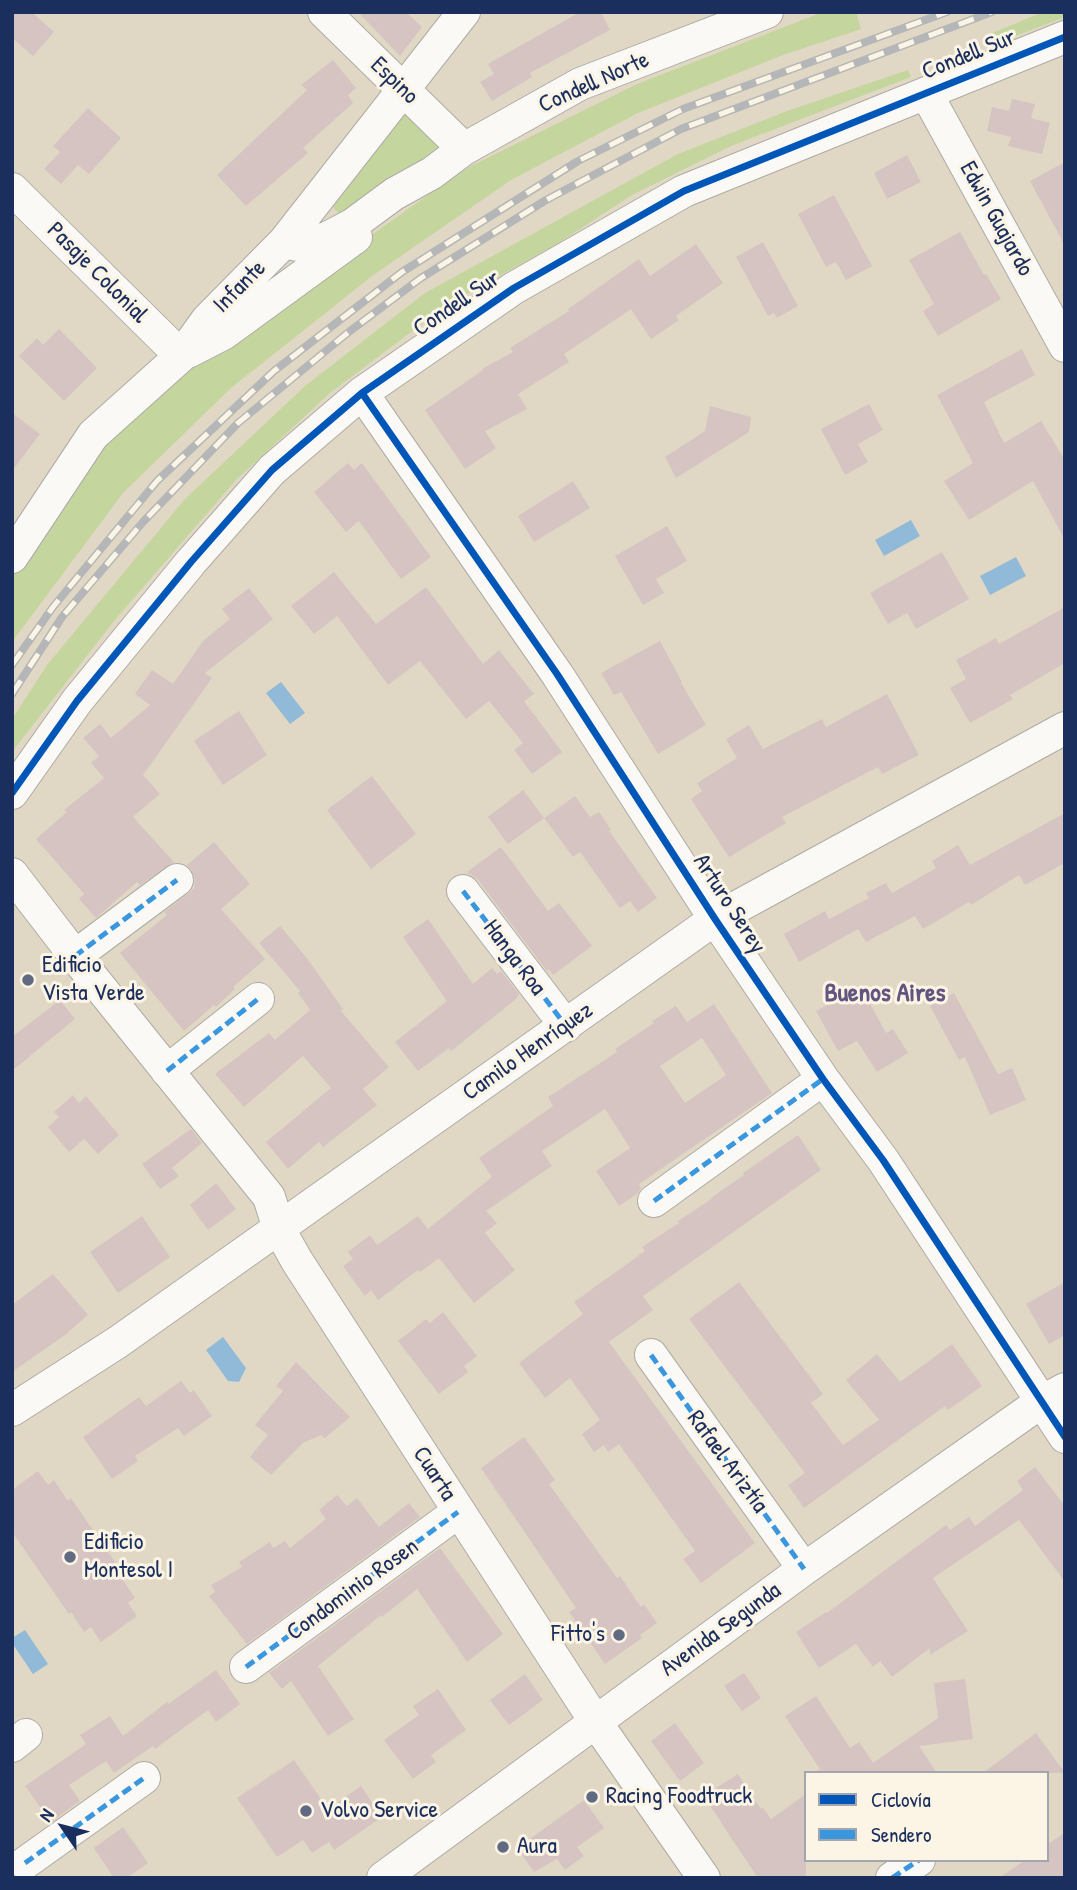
<!DOCTYPE html>
<meta charset="utf-8">
<style>
body{margin:0}
#map{position:relative;width:1077px;height:1890px;overflow:hidden;background:#e0d8c4;font-family:"Patrick Hand",sans-serif}
canvas{display:block}
.frame{position:absolute;inset:0;border:14px solid #1b2f5e;pointer-events:none}
.legend{position:absolute;left:804px;top:1771px;width:245px;height:91px;box-sizing:border-box;background:#fcf5e5;border:2px solid #a2a6af;margin:0;padding:9px 12px;list-style:none;font-size:21px;color:#1b2f5e}
.legend li{display:flex;align-items:center;gap:14px;height:35px}
.legend b{width:35px;border:2px solid #a2a6af}
.north{position:absolute;left:28px;top:1792px;width:70px;height:70px;-webkit-text-stroke:5px #fcf5e5;paint-order:stroke;rotate:305deg;font-size:19px;font-weight:700;line-height:28px;text-align:center;color:#1b2f5e}
.north::after{content:'';display:block;margin:auto;width:24px;height:32px;background:#1b2f5e;clip-path:polygon(50% 0,100% 100%,50% 72%,0 100%)}
</style>
<div id="map">
<canvas width="1077" height="1890"></canvas>
<div class="frame"></div>
<ul class="legend">
<li><b style="height:9px;background:#0057b8"></b>Ciclovía</li>
<li><b style="height:9px;background:#3a97de"></b>Sendero</li>
</ul>
<div class="north">N</div>
</div>
<script>
const ctx = document.querySelector('canvas').getContext('2d');
ctx.lineJoin = 'round';
function fillPath(path, color) { ctx.fillStyle = color; ctx.fill(path, 'evenodd'); }
const toPath = rows => new Path2D(rows.map(r => 'M' + r).join(''));
function strokePath(path, color, width, dash) { ctx.strokeStyle = color; ctx.lineWidth = width; ctx.lineCap = dash ? 'butt' : 'round'; ctx.setLineDash(dash || []); ctx.stroke(path); }
function drawText(font, color, halo, rows, align = 'center') {
  ctx.font = font + ' "Patrick Hand",sans-serif'; ctx.lineWidth = 6; ctx.setLineDash([]); ctx.textBaseline = 'middle'; ctx.strokeStyle = halo; ctx.fillStyle = color; for (const [text, x, y, turn = 0] of rows) {
    ctx.save(); ctx.translate(x, y); ctx.rotate((+turn || 0) * Math.PI / 180); ctx.textAlign = isNaN(turn) ? turn : align; if (halo) ctx.strokeText(text, 0, 0); ctx.fillText(text, 0, 0); ctx.restore();
  }
}
const green = toPath([
 [823,12,856,12,861,29,783,55,638,113,511,180,372,276,231,388,123,493,12,642,12,578,102,447,142,406,224,340,463,170,637,84],
 [1043,12,1065,12,1065,17,989,46,985,36],
 [908,70,911,77,731,146,632,195,557,244,447,305,330,393,236,480,114,621,12,752,12,719,47,665,185,499,305,386,425,293,678,154,787,111],
 [406,112,444,147,344,219,333,207]
]);
const water = toPath([
 [911,520,920,536,884,556,875,540],
 [1016,557,1026,576,990,595,980,576],
 [281,682,305,713,290,724,266,693],
 [223,1337,246,1368,239,1382,228,1381,206,1350],
 [25,1630,48,1664,33,1674,12,1643,12,1638]
]);
const building = toPath([
 [12,12,32,12,54,32,33,56,12,38],
 [358,12,406,12,422,27,400,56],
 [580,12,601,12,610,30,530,73,532,77,492,101,480,82,494,74,488,64],
 [333,60,356,88,348,95,353,103,303,148,308,153,246,206,217,175,307,90,301,85],
 [1012,99,1035,104,1031,118,1050,123,1042,154,1008,146,1011,137,987,131,992,107,1009,111],
 [88,108,121,138,89,174,78,165,61,184,44,169,60,152,53,146],
 [907,155,921,182,887,199,874,173],
 [1065,162,1065,246,1030,181],
 [834,195,872,266,846,280,836,262,826,267,798,214],
 [960,232,984,275,986,274,1001,299,938,336,923,311,934,304,909,260],
 [763,242,798,306,777,318,774,313,768,316,736,257],
 [696,244,723,283,676,316,679,320,651,339,631,309,564,354,569,362,518,394,527,409,485,431,496,448,465,469,425,410,483,370,482,369,513,352,510,348,569,311,568,309,639,259,650,276],
 [59,329,97,368,64,401,19,356,37,338,43,345],
 [1022,349,1035,375,984,402,1004,443,1041,421,1065,460,1065,540,1033,481,969,520,944,481,973,463,937,395],
 [869,404,883,430,858,444,868,462,845,475,821,429],
 [710,406,751,417,749,432,676,478,665,457,705,431],
 [12,413,40,434,12,471],
 [348,463,354,470,362,463,431,557,401,579,359,521,346,532,314,492],
 [573,481,590,508,534,542,518,516],
 [667,526,687,561,656,579,664,593,643,605,615,556],
 [942,552,969,599,916,629,907,613,888,624,870,593],
 [334,572,376,624,426,587,483,664,499,650,534,694,524,701,562,752,532,774,514,750,523,743,489,701,466,719,420,661,388,685,337,616,314,634,291,606],
 [249,588,273,619,205,673,212,678,143,775,160,794,133,817,174,862,140,885,137,882,96,918,79,899,84,894,36,839,67,812,64,810,104,778,91,763,99,756,83,738,100,724,111,738,150,705,135,694,152,670,173,684,204,640,230,619,222,609],
 [1065,607,1065,663,1010,695,1013,699,970,723,950,688,966,679,956,660,996,638,999,644],
 [660,641,682,682,681,683,706,725,658,754,621,692,614,695,601,673],
 [887,694,919,755,882,774,878,767,782,817,786,823,729,857,691,799,702,791,697,783,737,758,726,739,749,725,763,749,822,719,826,727],
 [239,711,267,755,223,785,194,741],
 [372,776,416,834,371,869,327,810],
 [523,790,544,818,508,844,488,817],
 [575,796,590,817,599,812,611,830,609,831,657,898,638,912,630,901,620,908,580,852,573,857,544,818],
 [1065,813,1065,863,1025,885,1019,875,971,905,969,902,923,929,915,916,866,942,858,929,799,962,784,934,825,911,829,919,869,898,866,893,886,883,892,893,936,868,932,861,958,845,970,865],
 [214,842,250,884,221,909,265,959,233,987,235,989,216,1007,214,1005,184,1031,120,953,167,915,164,912,188,894,194,888,195,879,192,870,187,865],
 [501,847,548,911,559,903,592,946,553,975,549,969,547,971,478,880,467,872],
 [428,919,473,984,492,968,497,974,501,971,519,994,516,999,451,1051,449,1048,418,1071,395,1042,447,1001,403,937],
 [280,926,306,957,343,1009,341,1011,389,1067,363,1089,377,1105,323,1147,319,1142,288,1169,266,1142,331,1088,303,1056,244,1107,215,1074,269,1033,275,1040,310,1010,298,993,300,991,259,943],
 [861,987,886,1033,893,1029,908,1053,877,1072,857,1041,838,1051,816,1011],
 [954,993,998,1074,1012,1068,1026,1100,990,1115,965,1057,959,1060,930,1006],
 [60,1000,75,1019,12,1071,12,1037],
 [714,1004,772,1093,639,1184,641,1188,637,1194,619,1206,596,1171,630,1148,605,1109,542,1151,552,1166,486,1211,497,1223,485,1233,515,1270,474,1303,439,1258,420,1272,418,1270,378,1300,371,1290,365,1296,343,1266,353,1259,348,1252,370,1235,377,1245,418,1216,428,1229,492,1177,479,1158,553,1106,548,1097,617,1052,615,1049,654,1023,652,1021,676,1006,687,1022],
 [702,1038,726,1075,685,1103,660,1066],
 [73,1095,79,1103,86,1096,119,1135,98,1154,84,1139,69,1152,48,1127,59,1117,54,1112],
 [191,1129,202,1143,172,1168,179,1176,160,1189,142,1164],
 [798,1135,821,1170,643,1296,653,1310,609,1342,755,1543,701,1583,683,1559,695,1551,619,1444,608,1452,604,1445,594,1452,582,1434,600,1420,570,1378,545,1398,519,1363,583,1314,574,1302,645,1251,642,1247,679,1223,678,1221,713,1198,712,1197,744,1175,743,1173],
 [216,1183,236,1209,208,1230,190,1205],
 [142,1216,170,1257,118,1293,90,1252],
 [53,1274,88,1315,65,1335,12,1372,12,1305],
 [739,1282,823,1394,811,1403,843,1445,879,1420,846,1380,877,1354,900,1382,952,1344,982,1386,948,1410,945,1406,804,1508,788,1485,805,1473,689,1319],
 [1065,1282,1065,1335,1049,1344,1026,1304],
 [443,1312,477,1356,464,1366,468,1372,439,1394,398,1341,426,1319,430,1323],
 [296,1362,350,1417,325,1438,321,1435,303,1443,271,1475,250,1457,268,1435,255,1425,283,1391,276,1386],
 [181,1381,190,1393,194,1390,212,1416,184,1436,178,1428,135,1456,138,1461,112,1479,83,1437,139,1397,146,1406],
 [524,1437,555,1480,549,1484,617,1578,620,1576,641,1607,644,1604,657,1623,640,1635,642,1638,605,1664,569,1612,576,1608,481,1468],
 [1035,1467,1065,1506,1065,1582,1019,1520,933,1578,968,1631,930,1655,930,1648,892,1677,880,1661,873,1667,856,1644,819,1668,796,1632,826,1612,827,1613,946,1525,950,1530,969,1517,975,1526,1023,1490,1017,1481],
 [38,1471,48,1485,54,1480,68,1501,71,1498,126,1578,123,1580,135,1598,128,1603,137,1616,101,1642,91,1627,84,1632,71,1612,69,1614,12,1532,12,1490],
 [337,1495,347,1506,357,1498,379,1527,409,1503,420,1517,247,1644,209,1596,215,1592,211,1585,242,1567,239,1562,270,1542,273,1548,285,1541,290,1548,326,1519,319,1510],
 [440,1548,503,1634,467,1662,417,1589,382,1617,381,1615,318,1666,354,1719,328,1736,291,1681,282,1689,269,1673],
 [216,1670,240,1704,216,1722,208,1710,155,1749,153,1746,114,1773,106,1761,69,1785,80,1801,51,1822,25,1786,86,1744,80,1735,110,1716,123,1736,167,1702,168,1704],
 [744,1673,761,1698,742,1711,724,1686],
 [525,1674,543,1700,509,1725,490,1700],
 [965,1679,973,1739,919,1746,937,1773,814,1773,820,1769,785,1716,816,1696,850,1748,859,1742,873,1763,938,1718,934,1683],
 [438,1689,466,1730,431,1755,436,1762,413,1779,384,1740,419,1715,413,1706],
 [675,1723,704,1763,680,1781,651,1741],
 [1036,1733,1065,1773,983,1773],
 [294,1760,328,1809,361,1786,382,1817,334,1850,329,1842,312,1853,303,1840,277,1857,237,1798],
 [738,1774,761,1809,763,1808,771,1819,806,1794,806,1878,758,1878,733,1841,704,1796],
 [584,1800,604,1828,577,1847,584,1856,565,1870,557,1859,534,1872,517,1848],
 [123,1827,148,1863,127,1878,114,1878,94,1848],
 [1065,1832,1065,1878,999,1878,1025,1860,1047,1860,1047,1845]
]);
const minor = toPath([
 [324,12,464,149],
 [926,93,1065,346],
 [12,189,181,356],
 [284,242,297,245,327,238,352,225,394,194,432,173,464,149,580,84,767,12],
 [188,352,223,334,356,237],
 [362,393,557,674,715,919,823,1079,883,1160,1065,1437],
 [12,557,93,435,181,356,207,320,284,242,464,12],
 [12,793,77,701,191,562,272,470,362,393,514,288,684,191,1065,37],
 [12,874,75,956,269,1197,279,1229,297,1261,595,1721,704,1878],
 [463,891,566,1026],
 [75,956,177,880],
 [167,1071,258,999],
 [654,1201,823,1079],
 [651,1355,804,1569],
 [12,1410,118,1342,715,919,1065,728],
 [246,1667,458,1512],
 [12,1746,26,1735],
 [25,1863,144,1778],
 [383,1878,804,1569,1041,1402,1065,1389],
 [892,1878,919,1860]
]);
const rail = toPath([
 [12,665,53,607,157,481,274,371,402,272,578,161,683,109,947,12],
 [12,694,62,617,143,522,238,423,350,331,421,278,546,200,681,129,992,12]
]);
const quiet = toPath([
 [463,891,566,1026],
 [75,956,177,880],
 [167,1071,258,999],
 [654,1201,823,1079],
 [651,1355,804,1569],
 [246,1667,458,1512],
 [25,1863,144,1778],
 [892,1878,919,1860]
]);
const cycleway = toPath([
 [362,393,557,674,715,919,823,1079,883,1160,1065,1437],
 [12,793,77,701,191,562,272,470,362,393,514,288,684,191,1065,37]
]);
const markers = [
 [28,980,7,"#606a82"],
 [70,1557,7,"#606a82"],
 [619,1635,7,"#606a82"],
 [592,1797,7,"#606a82"],
 [306,1811,7,"#606a82"],
 [503,1847,7,"#606a82"]
];
const streetNames = [
 ["Condell Sur",969,55,-22],
 ["Espino",394,81,44],
 ["Condell Norte",594,83,-24],
 ["Edwin Guajardo",996,219,61],
 ["Pasaje Colonial",97,273,45],
 ["Infante",240,287,-45],
 ["Condell Sur",457,304,-34],
 ["Arturo Serey",729,904,57],
 ["Hanga Roa",514,958,53],
 ["Camilo Henríquez",528,1052,-35],
 ["Rafael Ariztía",727,1462,54],
 ["Cuarta",434,1474,57],
 ["Condominio Rosen",353,1590,-36],
 ["Avenida Segunda",721,1630,-36]
];
const poiNames = [
 ["Edificio",42,966],
 ["Vista Verde",42,994],
 ["Edificio",84,1543],
 ["Montesol I",84,1571],
 ["Fitto's",605,1635,"right"],
 ["Racing Foodtruck",606,1797],
 ["Volvo Service",320,1811],
 ["Aura",517,1847]
];
const neighbourhoodNames = [
 ["Buenos Aires",885,994]
];
fillPath(green, '#c4d69e');
fillPath(water, '#91bad8');
fillPath(building, '#d6c4c2');
strokePath(minor, '#aeaba4', 34);
strokePath(minor, '#faf9f6', 32);
strokePath(rail, '#b5b6b8', 8);
strokePath(rail, '#fcf5e5', 5, [16]);
strokePath(quiet, '#3a97de', 5, [10, 5]);
strokePath(cycleway, '#0057b8', 7);
for (const [x, y, r, color] of markers) { const dot = new Path2D(); dot.arc(x, y, r, 0, 2 * Math.PI); ctx.fillStyle = color; ctx.fill(dot); strokePath(dot, '#fcf5e5', 2.5); }
drawText('24px', '#1b2f5e', '#fcf5e5', streetNames);
drawText('24px', '#1b2f5e', '#fcf5e5', poiNames, 'left');
drawText('bold 26px', '#625680', '#fcf5e5', neighbourhoodNames);
</script>
